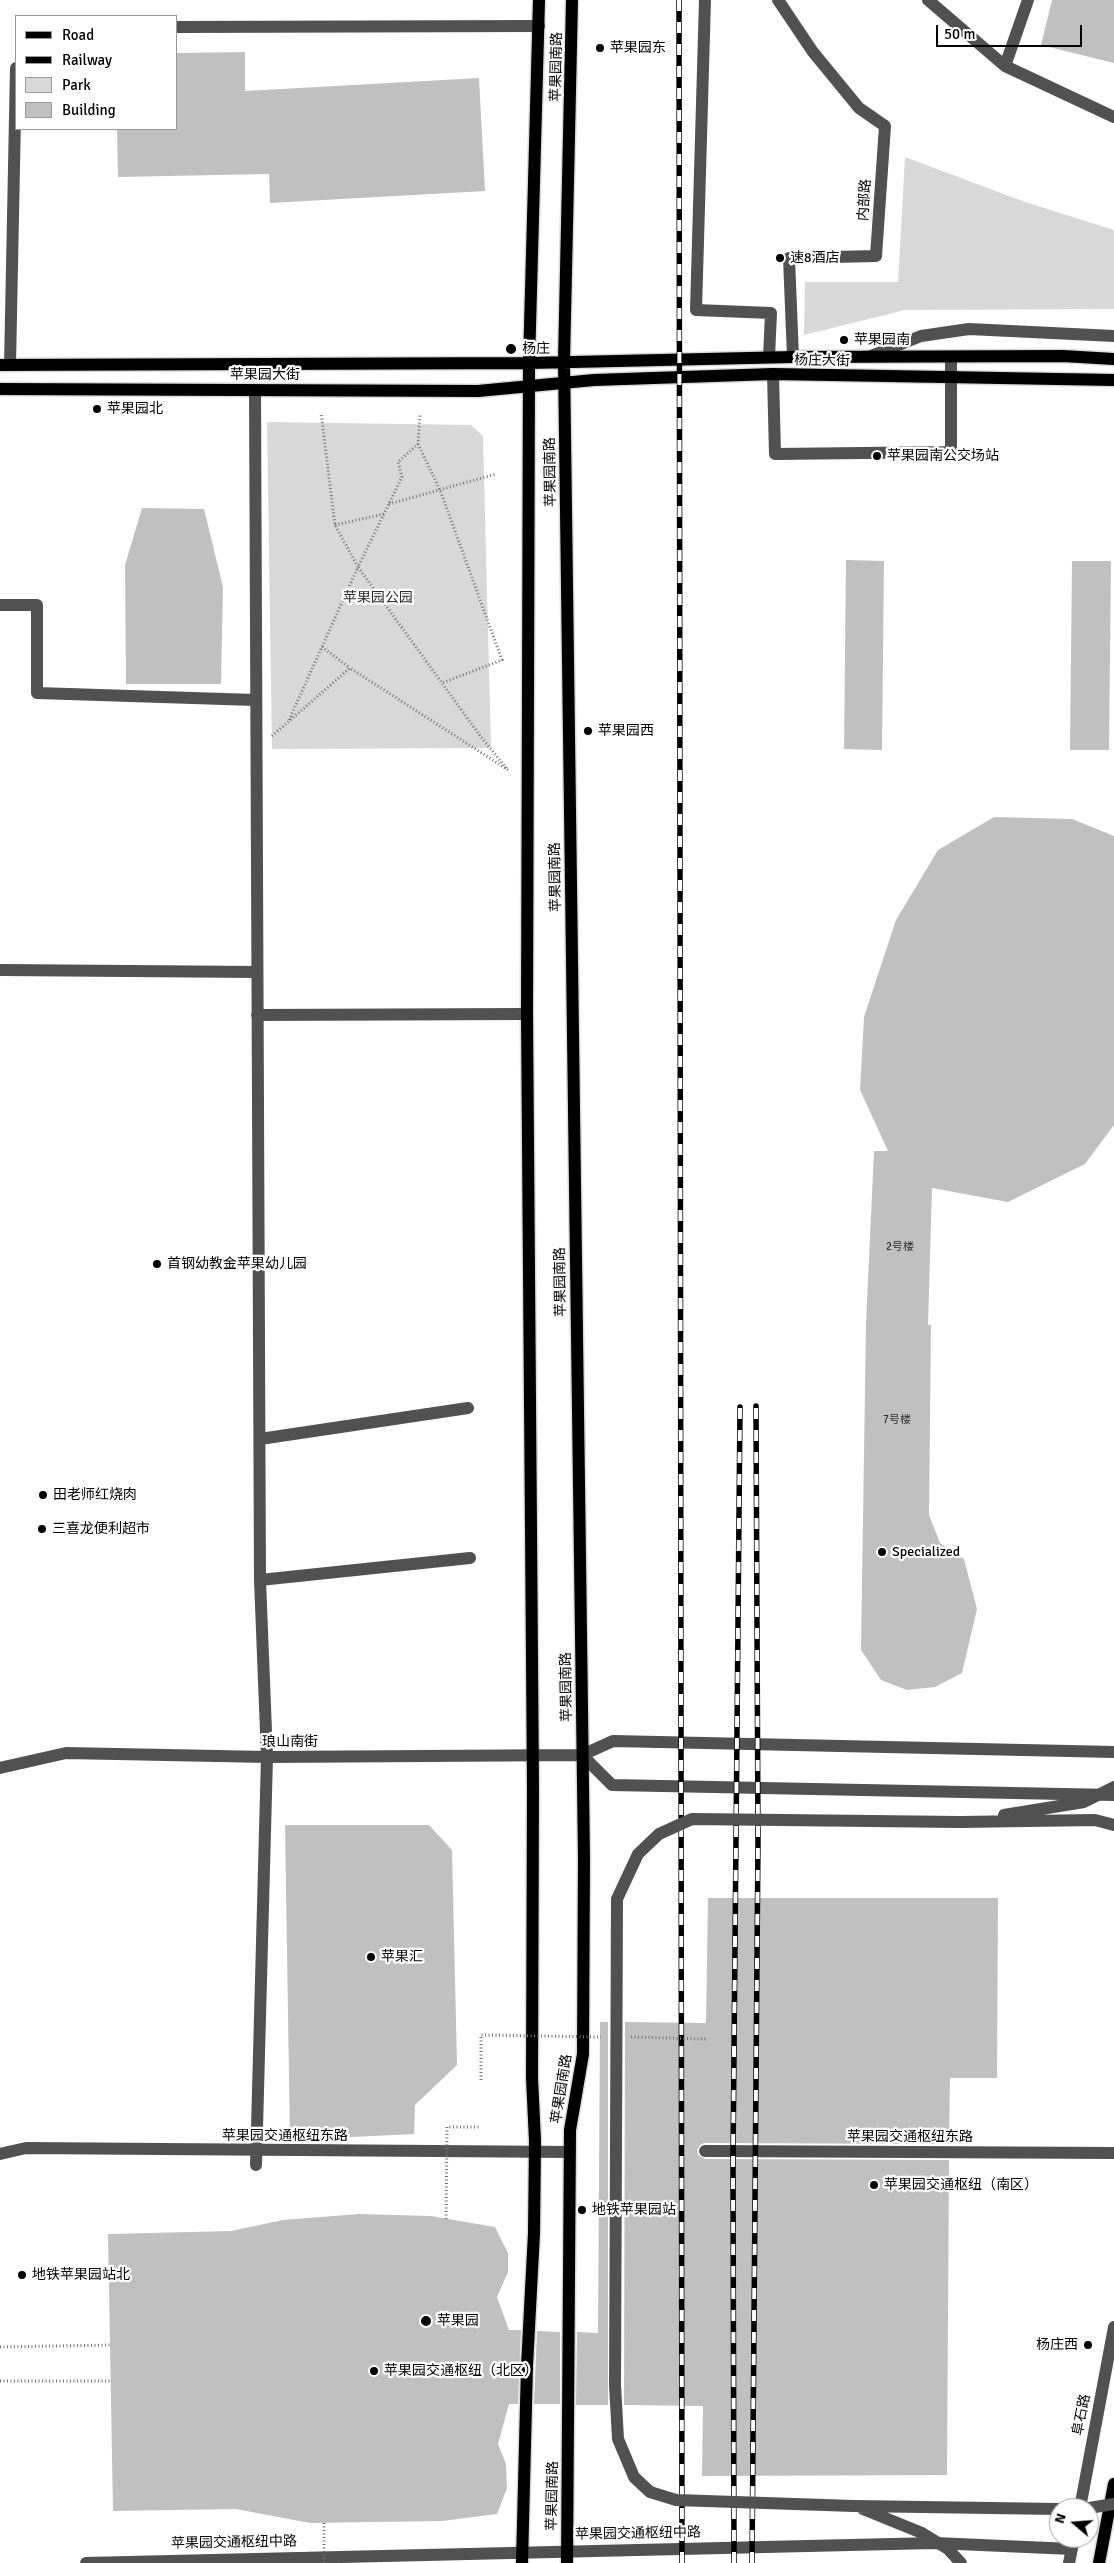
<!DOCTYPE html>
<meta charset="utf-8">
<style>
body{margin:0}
#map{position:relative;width:1114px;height:2563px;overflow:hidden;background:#fff;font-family:Signika,sans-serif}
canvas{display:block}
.legend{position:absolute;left:15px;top:15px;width:162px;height:115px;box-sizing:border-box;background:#fff;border:1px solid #999;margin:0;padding:6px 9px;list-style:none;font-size:15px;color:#000}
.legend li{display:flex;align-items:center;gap:10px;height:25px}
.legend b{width:25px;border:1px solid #999}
.north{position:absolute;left:1049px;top:2498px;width:50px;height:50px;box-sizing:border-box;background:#fff;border:1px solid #999;border-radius:50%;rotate:288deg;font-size:14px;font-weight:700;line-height:20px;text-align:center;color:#000}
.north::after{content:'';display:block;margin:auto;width:18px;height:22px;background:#000;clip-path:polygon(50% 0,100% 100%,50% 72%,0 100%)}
.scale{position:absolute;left:936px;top:25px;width:146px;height:22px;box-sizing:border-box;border:2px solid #000;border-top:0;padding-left:6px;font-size:15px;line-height:18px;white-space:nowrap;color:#000;-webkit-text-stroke:4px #fff;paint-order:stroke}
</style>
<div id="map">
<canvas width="1114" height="2563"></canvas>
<ul class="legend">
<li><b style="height:6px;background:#000"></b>Road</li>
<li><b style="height:6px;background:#000"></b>Railway</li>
<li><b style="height:14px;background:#d8d8d8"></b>Park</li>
<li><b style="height:14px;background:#c0c0c0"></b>Building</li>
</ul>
<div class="north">N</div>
<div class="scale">50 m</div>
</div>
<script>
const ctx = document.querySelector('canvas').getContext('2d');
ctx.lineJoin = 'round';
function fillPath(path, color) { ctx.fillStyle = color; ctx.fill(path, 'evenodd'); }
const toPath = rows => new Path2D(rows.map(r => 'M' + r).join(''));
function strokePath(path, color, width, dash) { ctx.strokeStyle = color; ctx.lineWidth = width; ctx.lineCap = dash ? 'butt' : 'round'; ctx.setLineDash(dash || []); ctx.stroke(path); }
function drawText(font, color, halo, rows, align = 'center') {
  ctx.font = font + ' Signika,"Noto Sans SC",sans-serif'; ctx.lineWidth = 4.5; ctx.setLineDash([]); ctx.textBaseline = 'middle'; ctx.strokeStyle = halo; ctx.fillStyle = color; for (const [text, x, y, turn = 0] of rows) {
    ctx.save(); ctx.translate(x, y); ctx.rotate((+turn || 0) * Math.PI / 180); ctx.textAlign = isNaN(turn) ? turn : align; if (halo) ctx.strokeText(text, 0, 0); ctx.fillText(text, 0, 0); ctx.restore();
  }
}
const green = toPath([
 [905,157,1025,202,1114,230,1114,309,905,310,804,335,805,282,898,282],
 [267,422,471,425,483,436,491,748,272,749]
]);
const building = toPath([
 [1052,0,1114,0,1114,63,1041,45],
 [245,52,245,91,479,78,485,191,270,203,269,174,118,177,117,129,176,129,176,53],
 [142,508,204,509,223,587,221,684,126,684,125,565],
 [846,560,884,561,882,750,844,749],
 [1072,561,1111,561,1109,750,1070,750],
 [994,817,1072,819,1114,836,1114,1125,1085,1164,1008,1202,932,1188,928,1325,931,1325,929,1515,940,1543,964,1559,977,1609,962,1673,935,1687,907,1690,881,1680,861,1650,866,1323,874,1151,888,1151,860,1090,864,1017,896,920,938,850],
 [285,1825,429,1825,452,1850,457,2065,415,2105,414,2134,290,2140],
 [708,1898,998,1898,997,2078,950,2078,949,2144,705,2143,701,2144,697,2150,698,2155,705,2159,949,2160,947,2475,702,2476,703,2406,624,2405,625,2022,706,2023],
 [600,2022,608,2022,608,2405,576,2405,577,2332,598,2333],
 [359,2214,431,2216,495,2227,508,2253,508,2272,497,2297,509,2330,521,2330,518,2404,509,2404,498,2444,506,2464,507,2488,497,2514,442,2521,310,2523,236,2509,113,2511,108,2234,231,2231,283,2220],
 [537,2331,560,2332,560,2404,534,2404]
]);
const path = toPath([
 [418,444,440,490,502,660,442,683],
 [389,504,496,474],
 [335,525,384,514],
 [322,647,350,668],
 [289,720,358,567,335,525,321,413],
 [272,736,350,668,508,770,481,737,358,567,402,477,398,462,418,444,420,415],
 [0,2347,110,2345],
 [0,2381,111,2381]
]);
const minor = toPath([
 [705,0,696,310,771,313,769,357],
 [778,0,813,52,859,108,885,126,876,256,789,258,793,357],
 [928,0,1005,66,1114,117],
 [176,27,539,26],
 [1005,66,1028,0],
 [871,356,921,336,969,329,1114,336],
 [10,365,16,68],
 [773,374,775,454,951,452,951,357],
 [255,391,260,1580,267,1757,256,2165],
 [0,605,37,605,37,693,255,700],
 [0,970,257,972],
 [257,1015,527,1014],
 [260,1439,468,1408],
 [260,1580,470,1558],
 [582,1755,612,1785,1114,1795],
 [0,1768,66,1753,267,1757,582,1755,613,1741,1114,1752],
 [705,2151,1114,2153],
 [0,2154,26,2148,570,2152],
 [1080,2508,1114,2327],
 [86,2563,935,2543,1072,2549],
 [1069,2563,1074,2538]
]);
const major = toPath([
 [0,365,529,363,793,357,1063,356,1114,359],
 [0,389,478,391,594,380,773,374,1114,380],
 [522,2563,527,2366,534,2233,535,2141,532,2078,533,1787,527,1014,529,363,539,0],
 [567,2563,570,2130,583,2054,584,1858,564,361,572,0],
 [1099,2563,1114,2484]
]);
const rail = toPath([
 [679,0,682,2563],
 [734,2563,733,2161,740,1407],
 [752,2563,758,1839,756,1406]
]);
const pathBridge = toPath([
 [631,2037,706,2039],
 [481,2080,481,2035,601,2037],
 [446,2219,447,2127,481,2127],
 [324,2523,324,2563]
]);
const minorBridge = toPath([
 [1004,1815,1084,1802,1114,1787],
 [1089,2508,1114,2504],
 [863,2509,922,2533,948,2549,961,2563],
 [1059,2509,854,2506,676,2500,650,2492,634,2477,618,2439,615,2385,617,1899,638,1854,659,1834,692,1819,960,1822,1095,1820,1114,1825]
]);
const markers = [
 [600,48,5,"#000"],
 [780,258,5,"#000"],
 [844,340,5,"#000"],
 [511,349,6,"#000"],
 [97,409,5,"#000"],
 [877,456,5,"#000"],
 [588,731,5,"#000"],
 [157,1264,5,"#000"],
 [43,1495,5,"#000"],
 [42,1529,5,"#000"],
 [882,1552,5,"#000"],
 [371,1957,5,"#000"],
 [874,2185,5,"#000"],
 [582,2210,5,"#000"],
 [22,2275,5,"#000"],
 [426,2321,6,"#000"],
 [1088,2345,5,"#000"],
 [374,2371,5,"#000"]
];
const numberNames = [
 ["2号楼",900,1247],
 ["7号楼",897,1420]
];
const poiNames = [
 ["苹果园东",610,48],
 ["速8酒店",790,258],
 ["苹果园南",854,340],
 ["杨庄",522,349],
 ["苹果园北",107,409],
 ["苹果园南公交场站",887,456],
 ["苹果园西",598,731],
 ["首钢幼教金苹果幼儿园",167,1264],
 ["田老师红烧肉",53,1495],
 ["三喜龙便利超市",52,1529],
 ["Specialized",892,1552],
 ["苹果汇",381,1957],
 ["苹果园交通枢纽（南区）",884,2185],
 ["地铁苹果园站",592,2210],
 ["地铁苹果园站北",32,2275],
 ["苹果园",437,2321],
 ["杨庄西",1078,2345,"right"],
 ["苹果园交通枢纽（北区）",384,2371]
];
const streetNames = [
 ["苹果园南路",557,67,-89],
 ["内部路",865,200,-86],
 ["杨庄大街",822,361,1],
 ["苹果园大街",265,375],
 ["苹果园南路",551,472,-91],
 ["苹果园南路",556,877,-91],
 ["苹果园南路",561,1282,-91],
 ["苹果园南路",567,1687,-91],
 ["琅山南街",290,1742],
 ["苹果园南路",562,2089,-81],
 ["苹果园交通枢纽东路",285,2136],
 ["苹果园交通枢纽东路",910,2137],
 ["阜石路",1082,2415,-79],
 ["苹果园南路",553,2496,-89],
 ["苹果园交通枢纽中路",638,2534,-1],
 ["苹果园交通枢纽中路",234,2543,-1]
];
const parkNames = [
 ["苹果园公园",378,598]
];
fillPath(green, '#d8d8d8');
fillPath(building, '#c0c0c0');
strokePath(major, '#dbdbdb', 15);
strokePath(path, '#737373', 3, [1, 2.5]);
strokePath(minor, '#515151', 12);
strokePath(major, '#000', 12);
strokePath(rail, '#000', 5.5);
strokePath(rail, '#fff', 4, [11]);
strokePath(pathBridge, '#737373', 3, [1, 2.5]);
strokePath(minorBridge, '#515151', 12);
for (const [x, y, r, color] of markers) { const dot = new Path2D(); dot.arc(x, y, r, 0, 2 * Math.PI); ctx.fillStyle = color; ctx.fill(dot); strokePath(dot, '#fff', 2); }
drawText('11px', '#303030', null, numberNames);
drawText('14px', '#000', '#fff', poiNames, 'left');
drawText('14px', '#000', '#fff', streetNames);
drawText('14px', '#2f2f2f', '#fff', parkNames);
</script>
